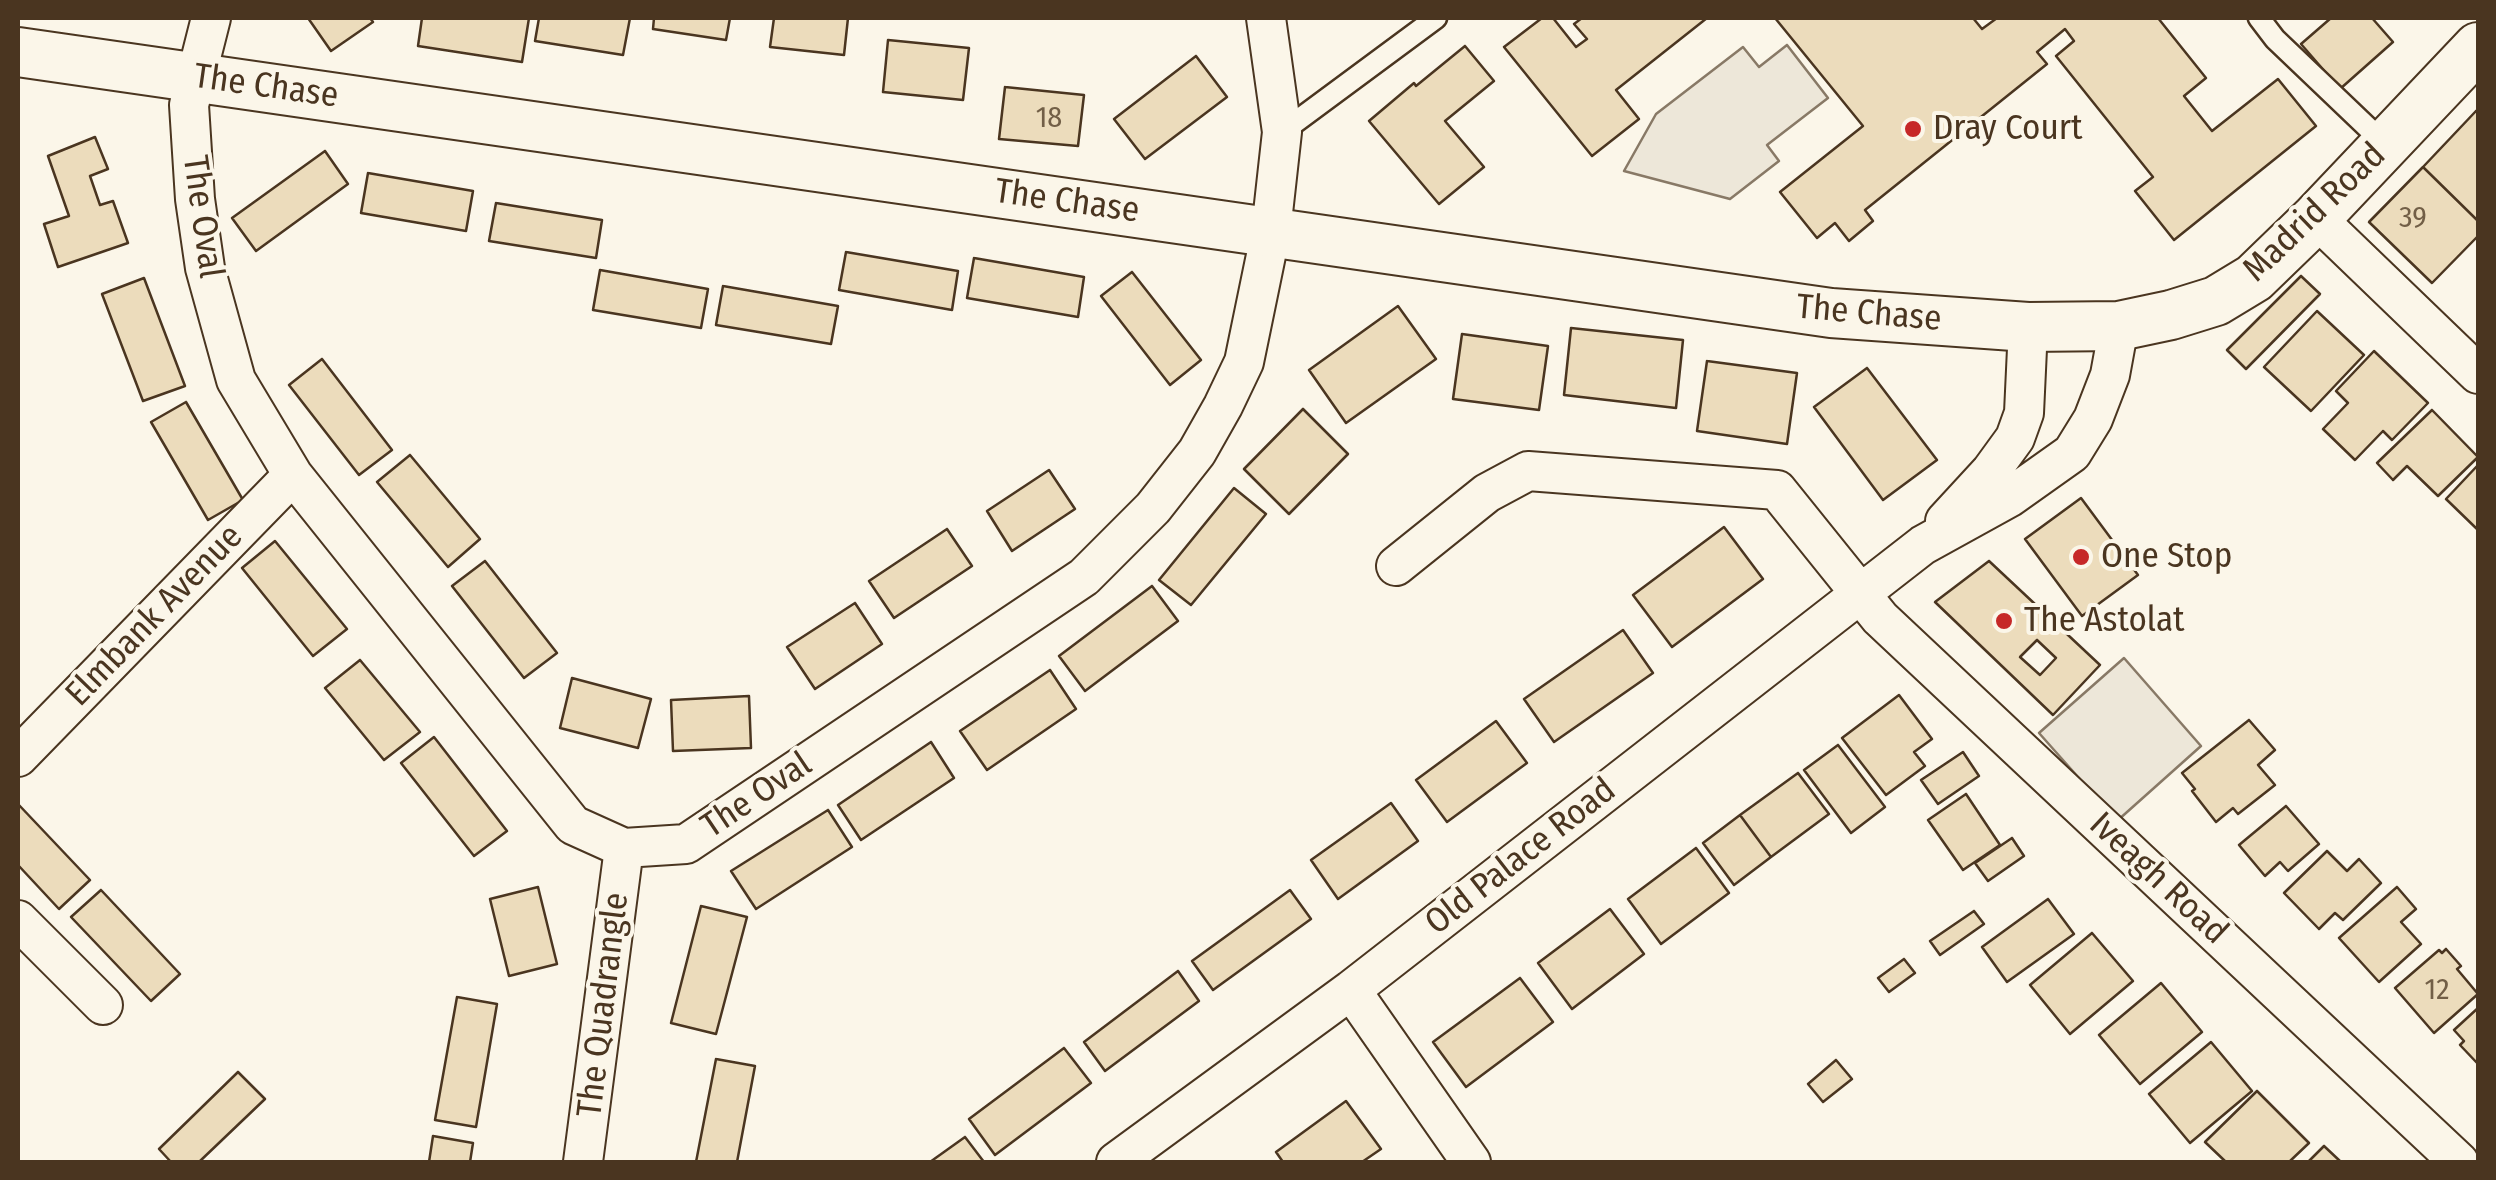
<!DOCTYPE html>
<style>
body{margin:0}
#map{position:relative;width:2496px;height:1180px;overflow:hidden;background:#fbf6e9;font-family:"Fira Sans Condensed",sans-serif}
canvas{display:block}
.frame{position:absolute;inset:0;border:20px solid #4a3520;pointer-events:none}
</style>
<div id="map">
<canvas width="2496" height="1180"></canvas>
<div class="frame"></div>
</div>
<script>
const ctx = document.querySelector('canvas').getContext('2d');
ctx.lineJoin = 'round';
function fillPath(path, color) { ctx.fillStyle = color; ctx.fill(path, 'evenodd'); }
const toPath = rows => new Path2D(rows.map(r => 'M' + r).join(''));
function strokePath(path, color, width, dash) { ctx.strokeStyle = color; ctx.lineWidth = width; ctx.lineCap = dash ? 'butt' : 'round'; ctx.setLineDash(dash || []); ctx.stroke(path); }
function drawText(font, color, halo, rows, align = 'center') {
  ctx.font = font + ' "Fira Sans Condensed",sans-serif'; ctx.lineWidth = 8; ctx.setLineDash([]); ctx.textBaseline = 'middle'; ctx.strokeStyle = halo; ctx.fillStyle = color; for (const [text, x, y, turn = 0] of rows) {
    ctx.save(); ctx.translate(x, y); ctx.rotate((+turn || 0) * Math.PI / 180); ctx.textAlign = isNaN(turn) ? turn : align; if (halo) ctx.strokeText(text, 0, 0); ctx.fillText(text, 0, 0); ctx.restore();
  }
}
const parking = toPath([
 [1787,45,1828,98,1767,145,1779,161,1730,199,1624,171,1656,114,1743,47,1759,67,1787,45],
 [2124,658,2201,746,2117,821,2039,733,2124,658]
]);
const building = toPath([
 [308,18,370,18,373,22,331,51,308,18],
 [422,18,529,18,522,62,418,46,422,18],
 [539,18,630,18,623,55,535,41,539,18],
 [654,18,730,18,726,40,653,29,654,18],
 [774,18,848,18,844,55,770,47,774,18],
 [1542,18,1553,18,1576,47,1587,39,1574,24,1582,18,1707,18,1616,90,1639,119,1592,156,1504,47,1542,18],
 [1775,18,1973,18,1982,29,1997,18,2158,18,2206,78,2184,96,2212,131,2278,79,2316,126,2174,240,2135,191,2153,177,2056,56,2074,41,2065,29,2037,52,2047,64,1865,210,1873,221,1849,241,1835,223,1817,238,1780,192,1863,126,1775,18],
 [2331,18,2372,18,2393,42,2340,89,2301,44,2331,18],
 [888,40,969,48,963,100,883,92,888,40],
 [1465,46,1494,81,1445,121,1484,167,1439,204,1369,121,1414,83,1416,86,1465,46],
 [1196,56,1227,97,1145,159,1114,119,1196,56],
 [1005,87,1084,95,1078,146,999,139,1005,87],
 [2476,111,2478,113,2478,221,2423,167,2476,111],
 [95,137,108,169,90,176,100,205,113,201,128,243,58,267,44,224,69,216,48,156,95,137],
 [325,151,348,184,256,251,232,218,325,151],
 [2423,167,2478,221,2478,236,2432,283,2369,222,2423,167],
 [368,173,473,191,466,231,361,213,368,173],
 [496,203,602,220,596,258,489,241,496,203],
 [846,252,958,271,952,310,839,290,846,252],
 [974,258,1084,277,1078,317,967,298,974,258],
 [600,270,708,289,701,328,593,310,600,270],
 [1132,272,1201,360,1170,385,1101,296,1132,272],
 [2301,276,2320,294,2246,369,2227,350,2301,276],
 [144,278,185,386,143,401,102,294,144,278],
 [723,286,838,306,831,344,716,325,723,286],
 [1398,306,1436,359,1346,423,1309,370,1398,306],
 [2317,311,2364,355,2311,411,2264,367,2317,311],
 [1571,328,1683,340,1676,408,1564,395,1571,328],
 [1462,334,1548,346,1539,410,1453,399,1462,334],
 [2374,351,2428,403,2392,440,2383,431,2355,460,2323,429,2348,403,2336,391,2374,351],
 [322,359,392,450,359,475,289,385,322,359],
 [1707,361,1797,373,1787,444,1697,431,1707,361],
 [1867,368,1937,460,1883,500,1814,407,1867,368],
 [186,402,243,500,208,520,151,422,186,402],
 [1303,409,1348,454,1289,514,1244,469,1303,409],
 [2432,410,2478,457,2438,496,2407,466,2393,480,2377,463,2432,410],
 [410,455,480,539,448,567,377,482,410,455],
 [2478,465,2478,530,2446,499,2478,465],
 [1049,470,1075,509,1012,551,987,511,1049,470],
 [1234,488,1266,514,1191,605,1159,580,1234,488],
 [2081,498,2138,575,2082,616,2025,539,2081,498],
 [1724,527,1763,579,1672,647,1633,595,1724,527],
 [947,529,972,566,894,618,869,581,947,529],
 [275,541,347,629,313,656,242,568,275,541],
 [485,561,557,653,524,678,452,586,485,561],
 [1989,561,2100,665,2053,715,1935,602,1989,561],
 [2037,640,2056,658,2040,675,2020,657,2037,640],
 [1152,586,1178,621,1085,691,1059,656,1152,586],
 [855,603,882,644,815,689,787,647,855,603],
 [1623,630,1653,673,1554,742,1524,699,1623,630],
 [360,660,420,732,384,760,325,688,360,660],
 [1050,670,1076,709,987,770,960,731,1050,670],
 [572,678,651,699,638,748,560,728,572,678],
 [1899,695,1932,739,1914,752,1925,766,1886,795,1842,738,1899,695],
 [749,696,751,748,673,751,671,700,749,696],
 [2249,720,2275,750,2258,765,2275,785,2238,814,2233,808,2216,822,2192,791,2195,789,2182,773,2249,720],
 [1496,721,1527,763,1447,822,1416,780,1496,721],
 [434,737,507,831,474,856,401,763,434,737],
 [931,742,954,778,861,840,838,805,931,742],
 [1838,745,1885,807,1851,833,1804,770,1838,745],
 [1963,752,1979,776,1938,804,1921,780,1963,752],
 [1798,773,1829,814,1771,857,1740,815,1798,773],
 [1966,794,2000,845,1963,870,1928,820,1966,794],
 [1391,803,1418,841,1338,899,1311,860,1391,803],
 [18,804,90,880,59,909,18,865,18,804],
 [2286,806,2319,844,2288,871,2280,862,2265,876,2239,845,2286,806],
 [828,810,852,847,756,909,731,871,828,810],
 [1740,815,1771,857,1734,885,1703,843,1740,815],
 [2012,838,2024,856,1988,881,1975,863,2012,838],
 [1696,848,1729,893,1661,944,1628,899,1696,848],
 [2327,851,2347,871,2359,859,2381,883,2343,920,2335,913,2319,929,2284,893,2327,851],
 [538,887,557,964,509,976,490,899,538,887],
 [2397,887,2416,909,2401,922,2421,944,2379,982,2339,938,2397,887],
 [101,890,180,974,151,1001,71,917,101,890],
 [1290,890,1311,919,1213,990,1192,961,1290,890],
 [2048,899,2074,934,2007,982,1982,947,2048,899],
 [701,906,747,917,716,1034,671,1023,701,906],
 [1610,909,1644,954,1572,1009,1538,963,1610,909],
 [1974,911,1984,924,1940,955,1930,941,1974,911],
 [2092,933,2133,981,2070,1034,2030,985,2092,933],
 [2446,949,2461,966,2457,969,2478,994,2434,1033,2395,988,2439,950,2442,953,2446,949],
 [1904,959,1915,973,1889,992,1878,978,1904,959],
 [1178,971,1199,1001,1105,1071,1084,1042,1178,971],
 [1520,978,1553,1022,1466,1087,1433,1042,1520,978],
 [2161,983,2202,1032,2140,1084,2099,1035,2161,983],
 [457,997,497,1004,476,1127,435,1120,457,997],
 [2478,1008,2478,1064,2460,1045,2464,1041,2454,1030,2478,1008],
 [2211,1042,2252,1091,2190,1143,2149,1094,2211,1042],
 [1064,1048,1091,1083,995,1155,969,1119,1064,1048],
 [716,1059,755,1066,737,1162,696,1162,716,1059],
 [1836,1060,1852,1079,1823,1102,1808,1084,1836,1060],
 [238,1072,265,1099,199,1162,171,1162,159,1149,238,1072],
 [2257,1091,2309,1143,2289,1162,2226,1162,2205,1142,2257,1091],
 [1346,1101,1381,1149,1362,1162,1283,1162,1276,1152,1346,1101],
 [433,1136,473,1143,470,1162,429,1162,433,1136],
 [965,1137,984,1162,930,1162,965,1137],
 [2324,1146,2341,1162,2308,1162,2324,1146]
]);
const service = toPath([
 [2259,18,2275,39,2386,145],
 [1282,132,1436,18]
]);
const minor = toPath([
 [211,18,189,105,195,199,205,268,236,380,293,475,573,825,624,848,686,844,1084,577,1153,508,1197,452,1223,406,1244,362,1271,231,1282,132,1266,18],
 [2316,218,2478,374],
 [1945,521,1991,471,2015,438,2024,413,2028,327],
 [1396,566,1487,493,1528,471,1777,490,1880,618,2459,1162],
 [18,757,293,475],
 [18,920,103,1005],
 [1351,990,1471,1162],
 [583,1162,624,848],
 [1116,1162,1351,990,1923,545,2010,497,2072,453,2093,419,2110,375,2119,326]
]);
const tertiary = toPath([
 [18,52,1831,313,2028,327,2119,326,2171,315,2216,301,2254,278,2316,218,2478,47]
]);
const markers = [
 [1913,129,10,"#c62828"],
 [2081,557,10,"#c62828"],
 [2004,621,10,"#c62828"]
];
const numberNames = [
 ["18",1049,119],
 ["39",2413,219],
 ["12",2437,991]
];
const streetNames = [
 ["The Chase",266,87,8],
 ["The Chase",1067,202,8],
 ["Madrid Road",2315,213,-44],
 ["The Oval",202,217,82],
 ["The Chase",1869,314,5],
 ["Elmbank Avenue",155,616,-46],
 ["The Oval",757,796,-34],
 ["Old Palace Road",1521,857,-38],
 ["Iveagh Road",2158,879,43],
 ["The Quadrangle",604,1005,-83]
];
const poiNames = [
 ["Dray Court",1933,129],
 ["One Stop",2101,557],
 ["The Astolat",2024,621]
];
fillPath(parking, '#ede7d9');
strokePath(parking, '#887966', 2.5);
fillPath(building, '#ecdcbc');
strokePath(building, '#4a3520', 2.5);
strokePath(service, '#4a3520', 25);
strokePath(minor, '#4a3520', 42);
strokePath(tertiary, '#4a3520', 52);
strokePath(service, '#fbf6e9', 20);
strokePath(minor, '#fbf6e9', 38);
strokePath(tertiary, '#fbf6e9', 48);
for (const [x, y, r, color] of markers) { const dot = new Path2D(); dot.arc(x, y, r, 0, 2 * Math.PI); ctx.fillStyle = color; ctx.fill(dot); strokePath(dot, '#fbf6e9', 4); }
drawText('30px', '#725f47', null, numberNames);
drawText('35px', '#4a3520', '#fbf6e9', streetNames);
drawText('35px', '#4a3520', '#fbf6e9', poiNames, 'left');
</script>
